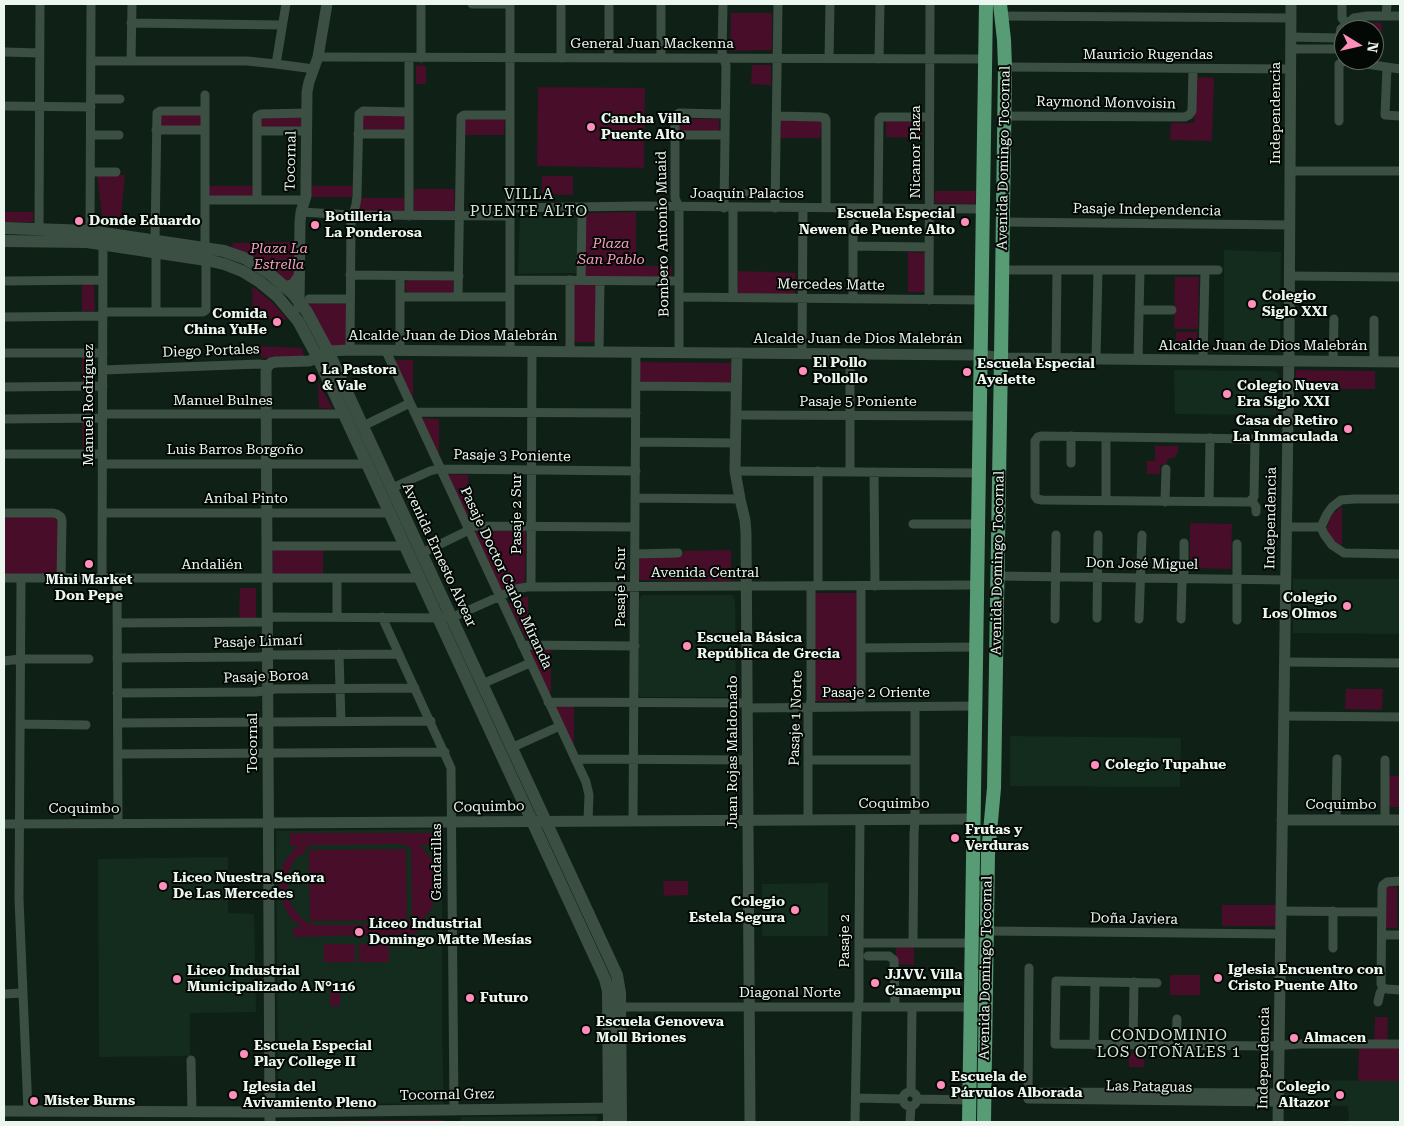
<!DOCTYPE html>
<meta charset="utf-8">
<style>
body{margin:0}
#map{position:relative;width:1404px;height:1126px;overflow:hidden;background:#0f2116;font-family:"Roboto Serif",serif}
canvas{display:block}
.frame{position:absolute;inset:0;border:5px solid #eaf6ee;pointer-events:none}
.north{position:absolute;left:1334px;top:20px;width:50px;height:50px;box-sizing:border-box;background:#030805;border:1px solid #5f6762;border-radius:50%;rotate:99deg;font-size:14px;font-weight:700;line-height:20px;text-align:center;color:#eaf6ee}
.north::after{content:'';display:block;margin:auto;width:18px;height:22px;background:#ff8ebb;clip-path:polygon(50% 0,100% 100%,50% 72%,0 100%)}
</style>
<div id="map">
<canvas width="1404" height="1126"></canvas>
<div class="frame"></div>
<div class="north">N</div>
</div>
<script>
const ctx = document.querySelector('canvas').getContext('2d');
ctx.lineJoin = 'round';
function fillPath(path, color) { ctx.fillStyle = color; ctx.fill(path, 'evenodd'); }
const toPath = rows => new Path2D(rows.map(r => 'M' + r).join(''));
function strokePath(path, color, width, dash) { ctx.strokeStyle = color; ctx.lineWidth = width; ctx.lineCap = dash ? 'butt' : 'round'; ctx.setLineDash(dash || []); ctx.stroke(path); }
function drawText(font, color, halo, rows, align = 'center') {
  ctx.font = font + ' "Roboto Serif",serif'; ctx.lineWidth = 4; ctx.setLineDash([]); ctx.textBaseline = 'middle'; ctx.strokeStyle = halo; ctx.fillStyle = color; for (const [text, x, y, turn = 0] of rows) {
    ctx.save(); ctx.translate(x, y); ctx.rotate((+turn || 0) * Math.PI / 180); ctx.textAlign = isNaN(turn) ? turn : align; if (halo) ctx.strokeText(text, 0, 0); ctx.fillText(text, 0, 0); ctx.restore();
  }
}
const built = toPath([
 [520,215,577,215,578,273,518,274],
 [1224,250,1281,252,1280,347,1276,350,1224,349],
 [1174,370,1275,371,1279,375,1278,415,1175,414],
 [1293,579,1400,579,1400,634,1293,633],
 [642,595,732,595,735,599,736,694,734,697,640,697,638,693,639,599],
 [1010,736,1181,738,1180,787,1010,786],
 [442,829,442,1034,444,1104,278,1103,276,831],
 [228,857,228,913,254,914,256,1012,190,1013,190,1056,99,1057,98,859],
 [828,883,828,936,762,936,762,884],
 [1281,1080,1400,1081,1400,1122,1349,1122,1348,1106,1280,1104],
 [597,1116,597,1122,461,1122,461,1117]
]);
const green = toPath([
 [731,13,772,13,772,50,730,51],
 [1372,23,1382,23,1379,61,1369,60,1374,60,1374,30,1353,30,1359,24],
 [416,65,426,66,426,84,416,84],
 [752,65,771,65,771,85,751,84],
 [1196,77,1214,78,1212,141,1170,140,1171,123,1194,123],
 [538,87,645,88,644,168,537,166],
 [362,114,407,114,406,130,362,131],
 [159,115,202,115,202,128,161,127],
 [301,116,301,128,261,128,261,117],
 [465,117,505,118,504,135,464,135],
 [679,119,719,119,719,132,679,131],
 [781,120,822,121,820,138,780,138],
 [886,121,923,122,922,138,886,137],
 [97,175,125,175,120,226,103,223],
 [542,176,573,176,573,195,542,194],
 [209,186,254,186,254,197,209,197],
 [310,186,353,186,352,197,310,197],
 [414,189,454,189,455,213,414,212],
 [935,191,976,191,975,204,934,203],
 [361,198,405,198,405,212,358,211],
 [4,212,33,212,33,222,4,222],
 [636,212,636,266,672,266,671,277,597,278,597,342,571,342,571,284,584,284,586,213],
 [295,242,294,276,286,282,233,252,232,243],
 [908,252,925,253,925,292,908,292],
 [738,271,796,273,795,295,737,294],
 [1175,277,1199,277,1198,329,1174,329],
 [453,279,453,293,409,293,406,291,405,283,409,280],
 [82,284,94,284,95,311,82,311],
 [252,286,272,302,288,320,253,318],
 [306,303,344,304,347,306,346,348,332,348],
 [1176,332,1197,332,1197,346,1176,346],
 [260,346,302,348,304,356,261,358],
 [94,355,95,383,82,383,82,356],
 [394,360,413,360,413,403],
 [639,362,732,363,731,385,639,384],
 [1296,370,1375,371,1375,389,1296,389],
 [318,383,333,409,319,408],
 [416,418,439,419,439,461],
 [82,421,95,421,95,448,83,448],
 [1155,446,1178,446,1178,453,1176,453,1175,458,1167,459,1167,464,1160,465,1160,474,1147,474,1147,461,1155,461],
 [446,474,468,475,468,518,466,518],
 [1342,506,1342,545,1333,541,1326,530,1331,516],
 [52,516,58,522,58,570,53,574,4,574,4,517],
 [1190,523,1232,524,1231,569,1190,568],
 [474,531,526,531,525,582,501,590],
 [273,548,323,548,323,574,273,574],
 [731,550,731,581,638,580,638,557,684,554,683,551],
 [240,588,256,588,256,620,239,619],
 [814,593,858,593,857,701,813,701],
 [528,596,528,639,526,639,508,603],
 [529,649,551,650,551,692,549,693],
 [1346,689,1383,689,1382,710,1345,709],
 [551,705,574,705,574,748],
 [1387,776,1400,776,1400,807,1390,807,1387,804],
 [290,833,433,833,433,844,419,845,428,854,434,865,437,878,437,891,431,910,418,925,417,934,294,937,293,928,301,927,290,917,283,904,281,897,279,883,284,862,297,846,290,846],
 [402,844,411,848,412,919,406,923,402,925,316,925,308,923,302,919,291,905,287,891,288,873,294,861,297,856,301,856,309,845],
 [406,849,407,920,310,921,309,850],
 [663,881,688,881,688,895,664,896],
 [1386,887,1397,887,1397,928,1386,928],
 [1222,905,1276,905,1276,926,1222,926],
 [324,944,355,944,355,962,324,962],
 [359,944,389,944,389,962,359,962],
 [896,947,914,947,914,965,896,964],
 [1170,975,1200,975,1200,995,1170,995],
 [330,989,340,989,340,1006,330,1006],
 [1375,1017,1388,1017,1387,1047,1400,1047,1400,1081,1358,1081,1359,1047,1374,1047],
 [1129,1053,1144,1053,1144,1067,1129,1067],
 [386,1120,442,1120,446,1122,319,1122,319,1121]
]);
const minor = toPath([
 [472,4,510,4],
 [723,4,722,52,726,66,724,208],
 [1342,4,1342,18,1347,24],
 [1002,16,1291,18],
 [1386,16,1387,4],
 [131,23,282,25],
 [1291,37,1338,38],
 [1291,49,1339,49],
 [1339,49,1338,43,1341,29,1354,18,1367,16,1400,16],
 [4,52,40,53],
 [318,57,986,59],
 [421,58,421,4],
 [561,58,561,4],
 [609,58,609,4],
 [661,58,661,4],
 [829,59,830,4],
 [879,59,880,4],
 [1356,60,1366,64,1400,69],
 [91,61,247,61,276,64,314,69],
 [131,61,132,4],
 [276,64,286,4],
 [1005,67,1291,69],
 [1387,67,1385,115,1400,116],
 [91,99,120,99],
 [4,106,91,107],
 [777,116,820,117,825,118,826,120,826,208],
 [1005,116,1185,117,1189,115,1192,111,1193,69],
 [1339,121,1339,64,1347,60],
 [156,130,205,130],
 [257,131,307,131],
 [358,134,409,134],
 [91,135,119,135],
 [675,135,725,135],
 [1290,171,1400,171],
 [91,172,116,172],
 [724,194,775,194],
 [205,200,305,200],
 [257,200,257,116,261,114,307,113],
 [510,208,639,206,983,209],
 [775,208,778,4],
 [878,208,879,119,881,117,929,117],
 [301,212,352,215,510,216],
 [409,216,409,58],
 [1003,222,1290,225],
 [39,229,40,4],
 [90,231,91,4],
 [155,240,157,113,160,111,205,111],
 [853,246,929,247],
 [1003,270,1218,270],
 [350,275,459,276],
 [1289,276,1400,277],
 [510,280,679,281],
 [570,280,570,352],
 [581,280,582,207],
 [4,281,103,280],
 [400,297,510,297],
 [458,297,461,117,464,115,510,115],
 [679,297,982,300],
 [733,298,733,208],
 [309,299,350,299],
 [853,299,853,208],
 [929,300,930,4],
 [1139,310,1172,310],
 [103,312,203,312,206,310,206,260,203,256,202,253,205,248,205,95],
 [156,312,156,253],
 [4,317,103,316],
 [1374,320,1374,362],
 [350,350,351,222,356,204,357,196,359,114,363,111,409,112],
 [386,351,586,782,589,795,588,821],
 [400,351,400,276],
 [510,351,510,4],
 [599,352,600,281],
 [4,353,103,353],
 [679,353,679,207,675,198,675,116,679,113,725,114],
 [802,354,803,208],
 [1056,359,1057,270],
 [1096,359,1098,270],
 [1138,359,1140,270],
 [1203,360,1205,270],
 [1333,361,1334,319],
 [103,370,259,364,269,365],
 [636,386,737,387],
 [4,387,103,386],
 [414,412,636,413],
 [103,414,344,414],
 [736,415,980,416],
 [4,419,103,418],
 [363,426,410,403],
 [1106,437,1106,501],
 [1255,439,1254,497,1249,502,1042,500,1037,499,1035,496,1035,441,1038,437,1041,436,1255,439,1261,437,1287,437],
 [636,442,736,443],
 [4,454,102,454],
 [1071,463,1071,436],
 [102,464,367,464],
 [735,471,979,473],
 [818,471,818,586],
 [850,472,850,354],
 [874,472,875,586],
 [392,488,430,471,438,469,636,471],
 [635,498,740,499],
 [1252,501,1256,507,1256,512],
 [1165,502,1166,469],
 [1209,502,1210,438],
 [4,513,53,513,57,514,61,517,62,521,61,578],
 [102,513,390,513],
 [913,524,978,524],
 [467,526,635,527],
 [1286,527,1321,527],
 [1321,527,1327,514,1332,507,1341,500,1355,499,1400,499],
 [1321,527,1324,534,1332,545,1344,553,1400,554],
 [267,546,405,546],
 [422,553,469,530],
 [635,554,678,553],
 [998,576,1286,580],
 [4,578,420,578],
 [21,578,19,899,28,1111],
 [102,578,103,239],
 [117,578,118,824],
 [531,586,532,352],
 [861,586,861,707],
 [267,617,451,618,516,589,527,587,978,585],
 [337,617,337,578],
 [382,617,451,768,454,1110],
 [1097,618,1098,535],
 [1055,619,1056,535],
 [1139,619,1142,535],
 [1181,619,1182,584,1184,572,1184,543],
 [1237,620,1237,544],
 [117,623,267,622],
 [522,645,635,646],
 [861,648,977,647],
 [339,654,341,722],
 [117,658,260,657,273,655,399,654],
 [4,661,20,659,89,659],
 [1285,662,1400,663],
 [482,684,530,663],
 [117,693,256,692,276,689,415,688],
 [548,702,747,703],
 [747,708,976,706],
 [1284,716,1400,717],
 [118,723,431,721],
 [20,724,86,725],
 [511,748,560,726],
 [118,754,445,752],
 [575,759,748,760],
 [808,760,915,760],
 [808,820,808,713,811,700,811,586],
 [1336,820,1337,759],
 [1385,820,1385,760],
 [633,821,636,352],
 [4,824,268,823],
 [1281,911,1382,912],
 [987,931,1281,934],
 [1382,935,1400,935],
 [859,943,972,943],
 [913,943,914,834,915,819,915,707],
 [1333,948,1333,911],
 [868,956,889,956,894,960,895,1007],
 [1029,968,1028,1099,1279,1102],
 [1157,983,1056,981,1055,1044,1272,1046,1300,1044,1400,1044],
 [1383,988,1387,989,1400,990],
 [4,994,22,993],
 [1378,1002,1380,993,1383,988,1381,984,1382,889,1383,885,1387,882,1400,881],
 [616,1007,971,1007],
 [1094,1045,1095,982],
 [1133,1045,1134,982],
 [1176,1045,1177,1019],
 [191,1060,192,1112],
 '903 1099a7 7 0 1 1 14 0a7 7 0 1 1-14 0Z',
 [911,1092,912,1007],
 [1028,1092,1279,1093],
 [856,1098,903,1099],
 [918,1099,969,1100],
 [855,1122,857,1012,859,999,859,943,860,820],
 [910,1122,911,1106]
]);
const tertiary = toPath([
 [299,307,300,222,301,212,306,196,306,183,307,92,309,82,318,57,327,4],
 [737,353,735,471,740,499,745,520,746,533,750,1122],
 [1282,820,1400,820],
 [268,823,974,819],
 [4,1111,270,1112,617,1108],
 [270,1122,266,372,267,367,271,363,276,362,309,361,318,358,328,351,350,350,981,355,1001,358,1400,362],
 [1278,1122,1289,350,1291,4]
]);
const secondary = toPath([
 [4,228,90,231,224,251,244,258,270,274,293,294,307,312,328,351,617,975,620,993,621,1122],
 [4,241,87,242,206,260,224,264,242,271,260,282,277,296,298,321,318,358,605,979,608,991,609,1122],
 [286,287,293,285,299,277]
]);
const primary = toPath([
 [969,1122,986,4],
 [984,1122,988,854,994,788,1001,358,1005,67,1004,40,1000,4]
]);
const markers = [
 [591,127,5,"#ff8ebb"],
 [79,221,5,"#ff8ebb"],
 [965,222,5,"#ff8ebb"],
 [315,225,5,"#ff8ebb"],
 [1252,304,5,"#ff8ebb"],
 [277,322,5,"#ff8ebb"],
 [803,371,5,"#ff8ebb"],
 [967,372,5,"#ff8ebb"],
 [312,378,5,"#ff8ebb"],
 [1227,394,5,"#ff8ebb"],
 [1348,429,5,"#ff8ebb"],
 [89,564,5,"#ff8ebb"],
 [1347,606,5,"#ff8ebb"],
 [687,646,5,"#ff8ebb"],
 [1095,765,5,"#ff8ebb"],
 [955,838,5,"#ff8ebb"],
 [163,886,5,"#ff8ebb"],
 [795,910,5,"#ff8ebb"],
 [359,932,5,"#ff8ebb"],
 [1218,978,5,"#ff8ebb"],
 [177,979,5,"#ff8ebb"],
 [875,983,5,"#ff8ebb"],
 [470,998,5,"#ff8ebb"],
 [586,1030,5,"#ff8ebb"],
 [1294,1038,5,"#ff8ebb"],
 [244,1054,5,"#ff8ebb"],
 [941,1085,5,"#ff8ebb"],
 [233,1095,5,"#ff8ebb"],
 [1340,1095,5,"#ff8ebb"],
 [34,1101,5,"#ff8ebb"]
];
const streetNames = [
 ["General Juan Mackenna",652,44],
 ["Mauricio Rugendas",1148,55],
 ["Raymond Monvoisin",1106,103,1],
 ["Independencia",1276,113,-90],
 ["Nicanor Plaza",916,152,-90],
 ["Avenida Domingo Tocornal",1004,158,-89],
 ["Tocornal",291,161,-89],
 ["Joaquín Palacios",747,194],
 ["Pasaje Independencia",1147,210,1],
 ["Bombero Antonio Muaid",663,234,-91],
 ["Mercedes Matte",831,285,1],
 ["Alcalde Juan de Dios Malebrán",453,336],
 ["Alcalde Juan de Dios Malebrán",858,339],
 ["Alcalde Juan de Dios Malebrán",1263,346],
 ["Diego Portales",211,351,-2],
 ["Manuel Bulnes",223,401],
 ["Pasaje 5 Poniente",858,402],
 ["Manuel Rodríguez",89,405,-90],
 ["Luis Barros Borgoño",235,450],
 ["Pasaje 3 Poniente",512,456,1],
 ["Aníbal Pinto",246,499],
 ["Pasaje 2 Sur",517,514,-90],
 ["Independencia",1271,518,-89],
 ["Avenida Ernesto Alvear",439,555,65],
 ["Avenida Domingo Tocornal",998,563,-89],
 ["Don José Miguel",1142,564,1],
 ["Andalién",212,565],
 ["Avenida Central",705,573],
 ["Pasaje Doctor Carlos Miranda",506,578,65],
 ["Pasaje 1 Sur",621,587,-90],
 ["Pasaje Limarí",258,642,-2],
 ["Pasaje Boroa",266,677,-2],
 ["Pasaje 2 Oriente",876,693],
 ["Pasaje 1 Norte",796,718,-88],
 ["Tocornal",253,743,-90],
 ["Juan Rojas Maldonado",733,752,-90],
 ["Coquimbo",894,804],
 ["Coquimbo",1341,805],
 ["Coquimbo",489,807,-1],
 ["Coquimbo",84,809],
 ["Gandarillas",437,862,-90],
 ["Doña Javiera",1134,919,1],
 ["Pasaje 2",845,941,-90],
 ["Avenida Domingo Tocornal",986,968,-89],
 ["Diagonal Norte",790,993],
 ["Independencia",1264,1058,-89],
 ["Las Pataguas",1149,1087,1],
 ["Tocornal Grez",447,1095,-1]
];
const poiNames = [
 ["Cancha Villa",601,119],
 ["Puente Alto",601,135],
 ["Escuela Especial",955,214,"right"],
 ["Newen de Puente Alto",955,230,"right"],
 ["Botilleria",325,217],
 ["La Ponderosa",325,233],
 ["Donde Eduardo",89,221],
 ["Colegio",1262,296],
 ["Siglo XXI",1262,312],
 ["Comida",267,314,"right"],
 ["China YuHe",267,330,"right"],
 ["El Pollo",813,363],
 ["Pollollo",813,379],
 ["Escuela Especial",977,364],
 ["Ayelette",977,380],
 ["La Pastora",322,370],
 ["& Vale",322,386],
 ["Colegio Nueva",1237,386],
 ["Era Siglo XXI",1237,402],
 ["Casa de Retiro",1338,421,"right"],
 ["La Inmaculada",1338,437,"right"],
 ["Mini Market",89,580,"center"],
 ["Don Pepe",89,596,"center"],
 ["Colegio",1337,598,"right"],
 ["Los Olmos",1337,614,"right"],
 ["Escuela Básica",697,638],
 ["República de Grecia",697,654],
 ["Colegio Tupahue",1105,765],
 ["Frutas y",965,830],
 ["Verduras",965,846],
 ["Liceo Nuestra Señora",173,878],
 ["De Las Mercedes",173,894],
 ["Colegio",785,902,"right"],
 ["Estela Segura",785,918,"right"],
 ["Liceo Industrial",369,924],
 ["Domingo Matte Mesías",369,940],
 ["Iglesia Encuentro con",1228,970],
 ["Cristo Puente Alto",1228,986],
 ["Liceo Industrial",187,971],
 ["Municipalizado A N°116",187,987],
 ["JJ.VV. Villa",885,975],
 ["Canaempu",885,991],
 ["Futuro",480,998],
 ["Escuela Genoveva",596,1022],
 ["Moll Briones",596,1038],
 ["Almacen",1304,1038],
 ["Escuela Especial",254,1046],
 ["Play College II",254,1062],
 ["Escuela de",951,1077],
 ["Párvulos Alborada",951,1093],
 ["Iglesia del",243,1087],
 ["Avivamiento Pleno",243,1103],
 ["Colegio",1330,1087,"right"],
 ["Altazor",1330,1103,"right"],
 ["Mister Burns",44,1101]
];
const parkNames = [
 ["Plaza",611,244],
 ["San Pablo",611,260],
 ["Plaza La",279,249],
 ["Estrella",279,265]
];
const neighbourhoodNames = [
 ["VILLA",529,195],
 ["PUENTE ALTO",529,212],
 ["CONDOMINIO",1169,1036],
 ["LOS OTOÑALES 1",1169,1053]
];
fillPath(built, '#132c1e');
fillPath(green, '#470d29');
strokePath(minor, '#3c4f43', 9);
strokePath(tertiary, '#3c4f43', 11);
strokePath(secondary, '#3c4f43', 12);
strokePath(primary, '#589c75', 14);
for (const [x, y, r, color] of markers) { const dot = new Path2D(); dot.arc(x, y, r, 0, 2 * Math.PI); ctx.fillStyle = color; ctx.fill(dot); strokePath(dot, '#030805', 2); }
drawText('14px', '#eaf6ee', '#030805', streetNames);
drawText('bold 14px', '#eaf6ee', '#030805', poiNames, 'left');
drawText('italic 14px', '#f99fc1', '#030805', parkNames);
ctx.letterSpacing = '1px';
drawText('15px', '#d2e9da', '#030805', neighbourhoodNames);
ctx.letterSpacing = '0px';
</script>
